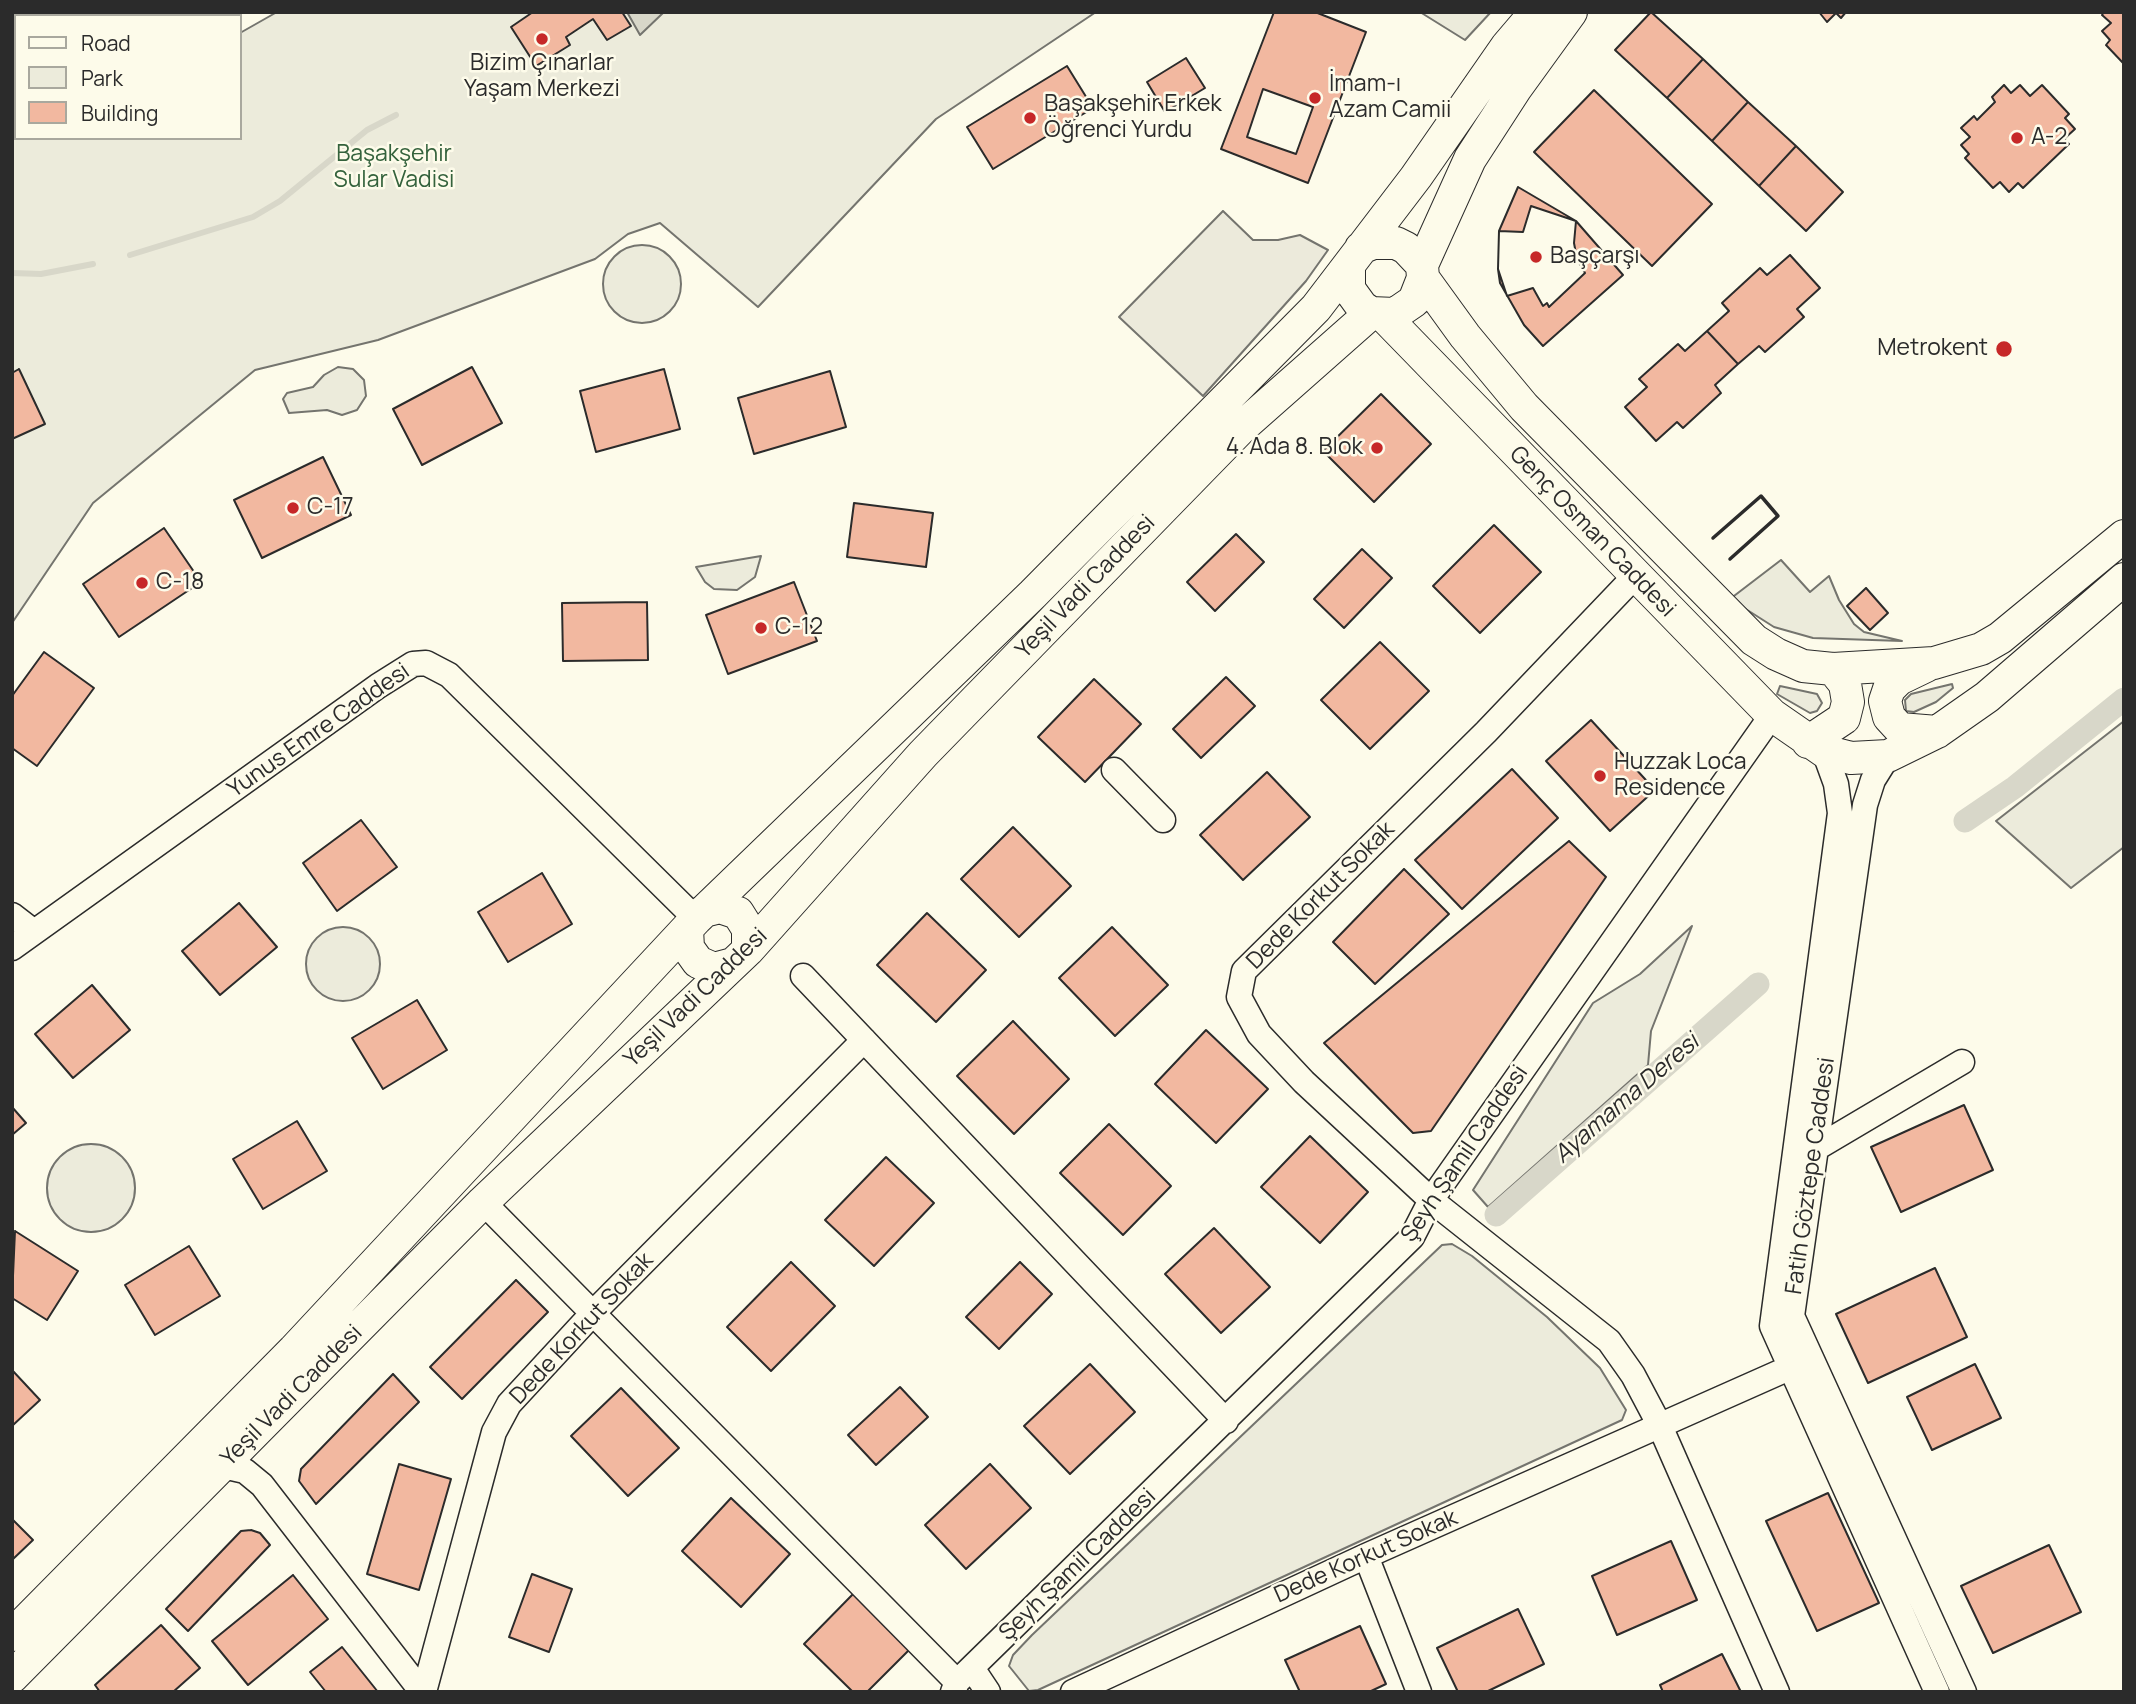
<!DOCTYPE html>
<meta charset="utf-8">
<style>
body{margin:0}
#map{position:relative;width:2136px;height:1704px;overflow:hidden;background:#fdfbea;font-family:Manrope,sans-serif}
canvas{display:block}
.frame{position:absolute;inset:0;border:14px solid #2b2b2b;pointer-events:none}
.legend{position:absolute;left:14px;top:14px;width:228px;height:126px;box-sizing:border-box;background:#fdfbea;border:2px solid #a9a89e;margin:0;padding:9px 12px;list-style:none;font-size:21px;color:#2b2b2b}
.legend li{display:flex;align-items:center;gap:14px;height:35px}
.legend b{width:35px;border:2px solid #a9a89e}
</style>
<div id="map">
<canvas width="2136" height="1704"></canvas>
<div class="frame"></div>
<ul class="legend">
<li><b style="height:9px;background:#fdfbea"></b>Road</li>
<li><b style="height:19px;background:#ecebdb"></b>Park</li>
<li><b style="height:19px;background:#f2b8a0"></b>Building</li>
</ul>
</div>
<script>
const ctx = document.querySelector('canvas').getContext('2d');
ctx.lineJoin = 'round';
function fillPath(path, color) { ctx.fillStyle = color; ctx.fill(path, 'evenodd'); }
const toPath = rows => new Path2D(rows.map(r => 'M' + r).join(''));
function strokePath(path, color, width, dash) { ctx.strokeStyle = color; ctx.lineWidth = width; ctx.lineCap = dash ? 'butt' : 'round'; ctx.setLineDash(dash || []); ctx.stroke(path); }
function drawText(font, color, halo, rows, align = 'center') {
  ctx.font = font + ' Manrope,sans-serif'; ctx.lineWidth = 5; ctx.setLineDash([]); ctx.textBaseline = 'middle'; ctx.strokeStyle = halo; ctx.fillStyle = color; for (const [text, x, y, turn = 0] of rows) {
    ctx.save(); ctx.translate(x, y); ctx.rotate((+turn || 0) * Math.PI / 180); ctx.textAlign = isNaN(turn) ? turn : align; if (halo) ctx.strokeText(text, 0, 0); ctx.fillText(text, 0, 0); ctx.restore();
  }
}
const green = toPath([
 [277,12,1096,12,936,119,758,307,660,223,628,234,595,259,378,340,255,370,93,503,12,623,12,129,16,127,16,138,240,138,240,33,277,12],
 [1420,12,1491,12,1465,40,1420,12],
 '603 284a39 39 0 1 1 78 0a39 39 0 1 1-78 0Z',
 [338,367,353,369,364,380,366,396,357,410,342,415,327,410,289,413,283,399,287,393,313,387,324,375,338,367],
 [761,556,755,577,737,590,714,589,705,582,696,567,761,556],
 [1781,560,1810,592,1829,576,1839,600,1854,624,1864,632,1902,641,1813,638,1774,627,1730,599,1781,560],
 [1952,684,1953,688,1936,702,1914,712,1906,711,1905,700,1911,694,1952,684],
 [1780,686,1817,694,1822,703,1817,711,1810,713,1777,694,1780,686],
 [2124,721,2124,847,2071,888,1996,821,2124,721],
 [1692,926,1651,1031,1648,1065,1488,1207,1473,1190,1593,1003,1640,974,1692,926],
 '306 964a37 37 0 1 1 74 0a37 37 0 1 1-74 0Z',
 '47 1188a44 44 0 1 1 88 0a44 44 0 1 1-88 0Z',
 [1452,1244,1472,1256,1547,1317,1600,1368,1626,1410,1622,1420,1038,1690,1029,1691,1009,1666,1013,1655,1032,1635,1442,1245,1452,1244]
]);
const parking = toPath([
 [1223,211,1253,240,1278,240,1300,235,1328,250,1306,281,1203,396,1119,317,1223,211]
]);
const water = toPath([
 [627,12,664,12,640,35,627,12]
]);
const stream = toPath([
 [130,255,253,217,280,201,367,130,396,115],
 [12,273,41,274,93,264]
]);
const canal = toPath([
 [1965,821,2015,787,2124,699],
 [1496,1215,1758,984]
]);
const building = toPath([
 [76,12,102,12,103,16,67,16,76,12],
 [139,12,187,12,188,16,141,16,139,12],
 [533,12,622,12,631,26,607,40,593,19,566,37,570,45,536,66,511,27,533,12],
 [1274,12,1315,12,1366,32,1308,183,1221,149,1274,12],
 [1263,89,1313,107,1296,154,1247,137,1263,89],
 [1651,12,1703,59,1667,98,1615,50,1651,12],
 [1819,12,1846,12,1841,18,1836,13,1827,22,1819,12],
 [2104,12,2124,12,2124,64,2106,45,2110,40,2102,31,2111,23,2102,15,2104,12],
 [13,43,16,76,12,76,12,43,13,43],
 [1186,58,1205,88,1165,112,1147,82,1186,58],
 [1703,59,1748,102,1712,141,1667,98,1703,59],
 [1067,66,1093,108,993,169,967,127,1067,66],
 [2004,85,2011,93,2020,85,2030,96,2042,85,2069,114,2065,118,2075,129,2064,139,2069,144,2023,188,2018,183,2009,192,2000,182,1993,188,1965,158,1969,154,1961,145,1970,137,1961,128,1974,116,1977,120,1995,102,1992,97,2004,85],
 [1594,90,1712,204,1652,266,1534,152,1594,90],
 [1748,102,1796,146,1759,186,1712,141,1748,102],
 [1796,146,1843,192,1806,231,1759,186,1796,146],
 [1518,187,1576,221,1623,275,1543,346,1524,325,1500,283,1498,269,1499,231,1518,187],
 [1531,206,1576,221,1574,243,1577,259,1585,273,1549,307,1547,303,1543,306,1533,288,1507,296,1498,269,1499,231,1523,232,1531,206],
 [1790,255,1820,288,1797,309,1804,317,1765,352,1759,346,1738,364,1707,331,1729,311,1722,303,1760,268,1767,275,1790,255],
 [1707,331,1738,364,1715,385,1721,393,1683,428,1677,422,1656,441,1625,407,1647,387,1639,379,1678,344,1685,351,1707,331],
 [472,367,502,423,422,465,393,409,472,367],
 [19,369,45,424,12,439,12,373,19,369],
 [664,369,680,429,596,452,580,391,664,369],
 [830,371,846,427,754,454,738,398,830,371],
 [1381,394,1431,444,1374,502,1323,451,1381,394],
 [323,457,351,515,262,558,234,500,323,457],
 [854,503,933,513,926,567,847,557,854,503],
 [1494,525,1541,572,1480,633,1433,586,1494,525],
 [164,528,201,582,119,637,83,584,164,528],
 [1236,534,1264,562,1215,611,1187,582,1236,534],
 [1362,549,1392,578,1344,628,1314,599,1362,549],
 [794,582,817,641,728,674,706,615,794,582],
 [1866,588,1888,613,1870,630,1847,606,1866,588],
 [647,602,648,660,563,661,562,603,647,602],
 [1380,642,1429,691,1370,749,1321,700,1380,642],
 [44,652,94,688,37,766,12,748,12,696,44,652],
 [1226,677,1255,706,1201,758,1173,729,1226,677],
 [1094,679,1141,724,1085,782,1038,737,1094,679],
 [1591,720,1655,790,1610,831,1546,761,1591,720],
 [1512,769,1558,818,1462,909,1415,860,1512,769],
 [1267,772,1310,817,1243,880,1200,835,1267,772],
 [361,820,397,867,337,911,303,863,361,820],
 [1013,827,1071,886,1019,937,961,879,1013,827],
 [1569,841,1606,877,1431,1131,1413,1133,1324,1043,1569,841],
 [1404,869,1449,914,1375,984,1333,942,1404,869],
 [542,873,572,924,508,962,478,912,542,873],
 [239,903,277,947,220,995,182,951,239,903],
 [927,913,986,970,936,1022,877,965,927,913],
 [1112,927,1168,985,1115,1036,1059,978,1112,927],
 [92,985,130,1030,73,1078,35,1034,92,985],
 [417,1000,447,1050,383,1089,352,1038,417,1000],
 [1013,1021,1069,1079,1014,1134,957,1076,1013,1021],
 [1206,1030,1268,1089,1216,1143,1155,1084,1206,1030],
 [1964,1105,1993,1170,1901,1212,1871,1147,1964,1105],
 [12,1107,26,1123,12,1135,12,1107],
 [297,1121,327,1171,263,1209,233,1159,297,1121],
 [1109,1124,1171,1186,1123,1235,1060,1173,1109,1124],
 [1310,1136,1368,1192,1320,1243,1261,1187,1310,1136],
 [886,1157,934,1203,874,1266,825,1220,886,1157],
 [1214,1228,1270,1287,1221,1333,1165,1274,1214,1228],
 [15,1231,78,1271,47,1320,12,1298,15,1231],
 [189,1246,220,1296,155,1335,125,1285,189,1246],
 [791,1262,835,1306,771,1371,727,1327,791,1262],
 [1020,1262,1052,1294,999,1349,966,1317,1020,1262],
 [1935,1268,1967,1337,1868,1383,1836,1314,1935,1268],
 [516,1280,548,1312,462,1399,430,1367,516,1280],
 [1090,1364,1135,1412,1070,1474,1024,1426,1090,1364],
 [1975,1364,2001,1418,1932,1450,1907,1397,1975,1364],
 [12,1370,40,1400,12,1426,12,1370],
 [393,1374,419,1402,316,1504,299,1481,301,1469,393,1374],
 [900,1387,928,1417,876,1465,848,1435,900,1387],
 [621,1388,679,1448,628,1496,571,1436,621,1388],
 [399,1464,451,1479,419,1590,367,1574,399,1464],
 [990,1464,1031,1508,966,1569,925,1525,990,1464],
 [1828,1493,1879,1603,1817,1631,1766,1521,1828,1493],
 [731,1498,790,1554,741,1607,682,1551,731,1498],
 [12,1519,33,1540,12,1560,12,1519],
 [251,1530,260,1533,270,1545,188,1631,166,1609,241,1531,251,1530],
 [1671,1541,1697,1600,1617,1635,1592,1576,1671,1541],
 [2049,1545,2081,1612,1993,1653,1961,1586,2049,1545],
 [532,1574,572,1589,549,1652,509,1637,532,1574],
 [293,1575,328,1619,248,1685,212,1641,293,1575],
 [855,1592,911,1648,867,1692,853,1692,804,1644,855,1592],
 [1518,1609,1544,1664,1486,1692,1458,1692,1437,1648,1518,1609],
 [161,1625,200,1668,173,1692,100,1692,95,1685,161,1625],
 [1360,1626,1386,1684,1369,1692,1300,1692,1285,1660,1360,1626],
 [342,1647,378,1692,326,1692,310,1672,342,1647],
 [1722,1654,1741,1692,1663,1692,1660,1685,1722,1654]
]);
const minor = toPath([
 [1634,577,1486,732,1244,971,1239,997,1259,1034,1304,1082,1431,1200,1609,1341,1633,1375,1660,1426,1777,1692],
 [1824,751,1836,784,1840,813,1772,1326,1937,1692],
 [1888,756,1873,780,1865,805,1792,1316,1964,1692],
 [1114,770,1163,820],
 [12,915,34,932],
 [12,948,378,686,413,664,426,663,449,675,696,919],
 [803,976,1226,1421],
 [1804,1149,1815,1149,1962,1062],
 [483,1202,957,1682],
 [223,1466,245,1471,262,1485,422,1692],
 [1366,1556,1419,1692],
 [972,1668,988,1692],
 [424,1692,494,1432,509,1404,594,1312,864,1040],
 [953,1692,957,1682,1412,1237,1431,1200,1772,715],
 [1073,1692,1366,1556,1805,1361]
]);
const major = toPath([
 [1361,248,1373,243,1396,243,1406,248,1422,265],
 [1349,267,1349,289,1362,307,1371,313,1395,314,1414,301,1423,278,1422,265,1470,159,1516,88,1571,12],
 [1423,278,1465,336,1524,407,1754,640,1776,654,1803,666,1833,669,1934,663,1981,649,2000,638,2124,536],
 [1383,315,1772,715,1824,751,1851,758,1888,756,1937,732,1987,697,2124,579],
 [1926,666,1899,679,1889,689,1885,701,1889,717,1900,729,1937,732],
 [1808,742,1844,718,1848,702,1845,684,1833,669],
 [704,911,720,907,738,913,748,929,748,950],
 [687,929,688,948,698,962,714,969,733,964],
 [12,1635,294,1350,696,919,1033,594,1316,308,1416,177,1507,46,1536,12],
 [12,1677,483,1202,748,950,923,754,1242,427,1371,313]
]);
const wall = toPath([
 [1713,538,1761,496,1778,516,1730,559]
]);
const markers = [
 [542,39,7,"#c62828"],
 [1315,98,7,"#c62828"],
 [1030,118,7,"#c62828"],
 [2017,138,7,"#c62828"],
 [1536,257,7,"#c62828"],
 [2004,349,9,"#c62828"],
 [1377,448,7,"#c62828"],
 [293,508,7,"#c62828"],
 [142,583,7,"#c62828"],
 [761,628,7,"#c62828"],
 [1600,776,7,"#c62828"]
];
const poiNames = [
 ["Bizim Çınarlar",542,64,"center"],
 ["Yaşam Merkezi",542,90,"center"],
 ["İmam-ı",1329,85],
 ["Azam Camii",1329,111],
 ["Başakşehir Erkek",1044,105],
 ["Öğrenci Yurdu",1044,131],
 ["A-2",2031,138],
 ["Başçarşı",1550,257],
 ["Metrokent",1988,349,"right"],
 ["4. Ada 8. Blok",1363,448,"right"],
 ["C-17",307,508],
 ["C-18",156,583],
 ["C-12",775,628],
 ["Huzzak Loca",1614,763],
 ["Residence",1614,789]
];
const parkNames = [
 ["Başakşehir",394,155],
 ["Sular Vadisi",394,181]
];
const streetNames = [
 ["Genç Osman Caddesi",1592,532,46],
 ["Yeşil Vadi Caddesi",1086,587,-46],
 ["Yunus Emre Caddesi",319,731,-35],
 ["Dede Korkut Sokak",1321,896,-45],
 ["Yeşil Vadi Caddesi",696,998,-44],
 ["Şeyh Şamil Caddesi",1465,1154,-56],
 ["Fatih Göztepe Caddesi",1811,1176,-82],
 ["Dede Korkut Sokak",582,1329,-47],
 ["Yeşil Vadi Caddesi",292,1396,-45],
 ["Dede Korkut Sokak",1366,1557,-24],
 ["Şeyh Şamil Caddesi",1078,1565,-44]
];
const waterNames = [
 ["Ayamama Deresi",1627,1099,-41]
];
fillPath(green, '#ecebdb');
strokePath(green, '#74746e', 2);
fillPath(parking, '#eceadb');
strokePath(parking, '#74746e', 2);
fillPath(water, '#d8d7c9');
strokePath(water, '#74746e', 2);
strokePath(stream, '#d8d7c9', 6);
strokePath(canal, '#d8d7c9', 23);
fillPath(building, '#f2b8a0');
strokePath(building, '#2b2b2b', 2);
strokePath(minor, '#2b2b2b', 27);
strokePath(major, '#2b2b2b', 34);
strokePath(minor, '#fdfbea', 24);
strokePath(major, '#fdfbea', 32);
strokePath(wall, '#2b2b2b', 3.5);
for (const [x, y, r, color] of markers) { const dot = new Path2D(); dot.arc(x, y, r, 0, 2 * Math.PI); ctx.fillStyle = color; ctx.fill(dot); strokePath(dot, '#fdfbea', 2.5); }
drawText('23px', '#2b2b2b', '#fdfbea', poiNames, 'left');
drawText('23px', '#34623c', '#fdfbea', parkNames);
drawText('23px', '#2b2b2b', '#fdfbea', streetNames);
drawText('italic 24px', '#2b2b2b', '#fdfbea', waterNames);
</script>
